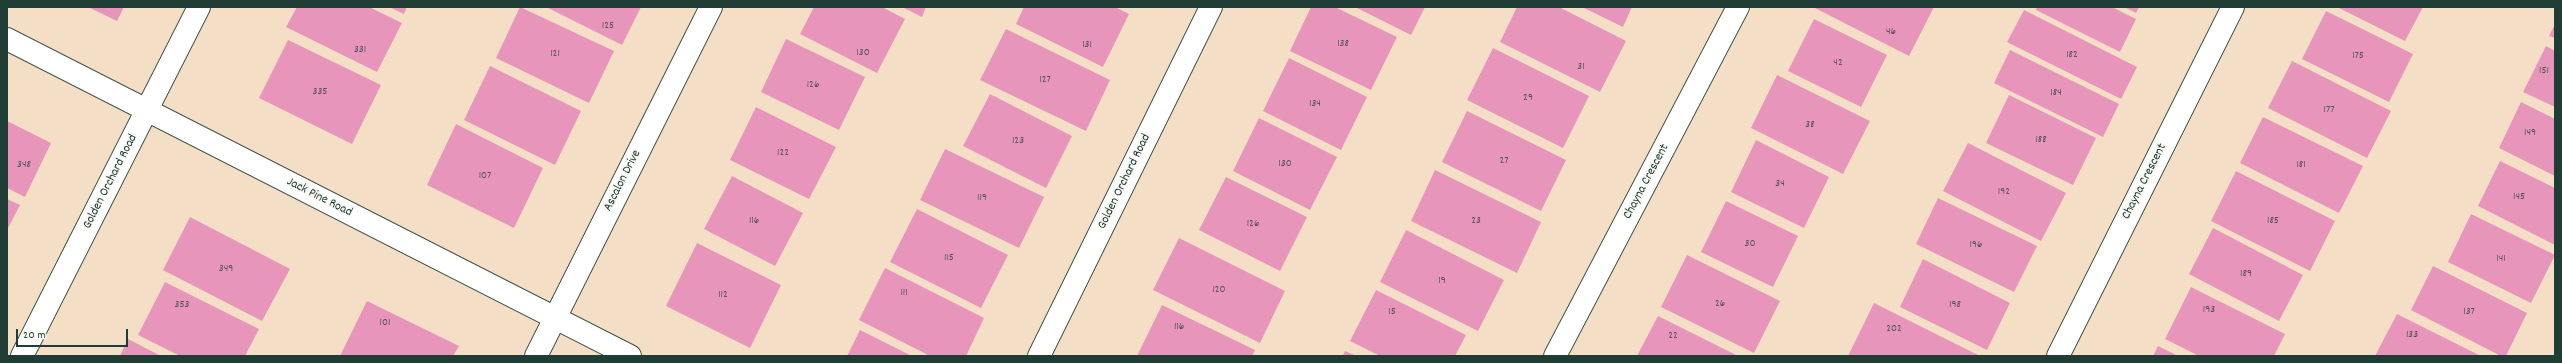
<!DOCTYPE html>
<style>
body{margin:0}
#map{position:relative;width:2562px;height:363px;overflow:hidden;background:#f4dfc6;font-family:Dekko,sans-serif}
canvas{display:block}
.frame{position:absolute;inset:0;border:8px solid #1f3d34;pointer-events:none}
.scale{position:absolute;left:16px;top:329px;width:112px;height:18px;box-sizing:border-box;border:2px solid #1f3d34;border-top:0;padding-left:5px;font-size:12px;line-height:14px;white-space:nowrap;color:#1f3d34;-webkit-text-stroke:3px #f6f6f2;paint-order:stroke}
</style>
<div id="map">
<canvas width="2562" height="363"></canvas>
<div class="frame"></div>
<div class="scale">20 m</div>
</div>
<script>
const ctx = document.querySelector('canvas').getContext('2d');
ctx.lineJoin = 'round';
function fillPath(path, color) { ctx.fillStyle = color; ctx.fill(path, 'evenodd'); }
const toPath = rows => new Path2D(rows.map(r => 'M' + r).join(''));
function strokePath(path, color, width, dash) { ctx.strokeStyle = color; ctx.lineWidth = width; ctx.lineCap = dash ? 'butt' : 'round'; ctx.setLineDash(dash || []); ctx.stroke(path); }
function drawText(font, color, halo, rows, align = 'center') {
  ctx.font = font + ' Dekko,sans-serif'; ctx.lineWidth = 3; ctx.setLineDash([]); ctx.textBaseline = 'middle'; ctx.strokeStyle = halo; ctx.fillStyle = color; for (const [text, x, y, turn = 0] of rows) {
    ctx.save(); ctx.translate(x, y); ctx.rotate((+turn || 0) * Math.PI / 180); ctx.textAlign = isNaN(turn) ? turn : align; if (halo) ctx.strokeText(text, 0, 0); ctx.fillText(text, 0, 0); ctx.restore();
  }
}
const building = toPath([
 [88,7,124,7,117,21],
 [297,7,369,7,402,23,377,72,286,27],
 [389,7,407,7,404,14],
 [520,7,614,51,589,103,496,58],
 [546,7,641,7,622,45],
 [814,7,882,7,905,19,877,73,800,34],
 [902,7,926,7,922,17],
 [1024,7,1115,7,1129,14,1103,67,1016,24],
 [1311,7,1335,7,1397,37,1371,90,1290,51],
 [1355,7,1425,7,1411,35],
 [1517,7,1559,7,1626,41,1600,92,1500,42],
 [1582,7,1632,7,1623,27],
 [1813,7,1934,7,1909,56],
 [2037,7,2112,7,2136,19,2120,52,2036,10],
 [2124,7,2139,7,2136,13],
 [2337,7,2423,7,2405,41],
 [2024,10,2137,67,2121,99,2007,42],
 [2326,11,2413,54,2389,102,2302,59],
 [1814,19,1887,55,1861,107,1788,71],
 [2555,24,2555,38,2549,36],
 [1006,29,1110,80,1086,131,980,80],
 [786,39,865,77,839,130,761,92],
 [288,40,381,85,352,144,259,98],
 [2546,46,2555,51,2555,107,2523,92],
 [1493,48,1589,96,1563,148,1467,100],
 [2010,50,2119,104,2103,137,1994,83],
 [1289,58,1367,97,1341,150,1263,111],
 [2292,61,2391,111,2367,158,2268,108],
 [490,66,581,111,555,165,464,120],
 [1777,75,1870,121,1843,174,1751,128],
 [990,94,1072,136,1046,188,963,146],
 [2009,95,2096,138,2073,185,1986,143],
 [2521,102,2555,119,2555,176,2499,148],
 [756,107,836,147,809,199,730,160],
 [1467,111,1566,160,1541,211,1442,162],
 [2263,117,2363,166,2339,213,2240,163],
 [1259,118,1337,157,1310,210,1233,171],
 [7,121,51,143,25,197,7,188],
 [456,124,543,168,514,228,427,185],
 [1756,140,1829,177,1804,228,1731,192],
 [1968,143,2066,193,2041,241,1943,191],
 [945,149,1044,197,1019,248,920,200],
 [2500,161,2555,188,2555,245,2478,206],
 [1435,170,1541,222,1517,273,1411,221],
 [2236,171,2335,221,2310,271,2211,221],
 [732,176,803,213,775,266,704,229],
 [1226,177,1307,217,1280,271,1199,230],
 [1938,198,2037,246,2014,292,1916,244],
 [7,199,20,205,7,230],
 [1726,201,1798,236,1773,287,1701,252],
 [917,209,1008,255,981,308,890,262],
 [2471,214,2555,255,2531,303,2448,262],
 [190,217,290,269,262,321,163,270],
 [2213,228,2303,275,2279,321,2189,274],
 [1406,230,1504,280,1478,331,1380,282],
 [1179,238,1285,291,1260,343,1153,290],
 [697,243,781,285,750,348,666,306],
 [1687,255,1780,301,1754,353,1661,307],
 [1923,259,2010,303,1987,350,1900,307],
 [2433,266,2527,313,2506,356,2501,356,2411,310],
 [885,268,984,318,966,356,930,356,859,320],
 [165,282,259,329,245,356,180,356,138,335],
 [2191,287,2285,334,2274,356,2199,356,2165,339],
 [1376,290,1466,335,1455,356,1380,356,1350,341],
 [367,301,459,346,453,356,340,356],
 [1874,303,1980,356,1848,356],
 [1162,305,1255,350,1252,356,1137,356],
 [2397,314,2481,356,2375,356],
 [1658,316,1738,356,1637,356],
 [860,330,912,356,847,356],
 [128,339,161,356,120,356],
 [2158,346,2178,356,2153,356],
 [1345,351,1356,356,1343,356]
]);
const street = toPath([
 [7,39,630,356],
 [22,356,199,7],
 [536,356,711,7],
 [1039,356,1211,7],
 [1555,356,1738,7],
 [2058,356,2233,7]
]);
const numberNames = [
 ["125",608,26],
 ["46",1891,32],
 ["138",1343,44],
 ["131",1087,45],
 ["331",360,50],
 ["130",863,53],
 ["121",555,54],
 ["182",2072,55],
 ["175",2358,56],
 ["42",1838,63],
 ["31",1581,67],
 ["151",2544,71],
 ["127",1045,80],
 ["126",813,85],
 ["335",320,92],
 ["184",2056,93],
 ["29",1528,98],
 ["134",1315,104],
 ["177",2329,110],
 ["38",1810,125],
 ["149",2530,133],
 ["188",2041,140],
 ["123",1018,141],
 ["122",783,153],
 ["27",1504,161],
 ["130",1285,164],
 ["348",24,165],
 ["181",2301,165],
 ["107",485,176],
 ["34",1780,184],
 ["192",2004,192],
 ["145",2519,197],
 ["119",982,198],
 ["116",754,221],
 ["23",1476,221],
 ["185",2273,221],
 ["126",1253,224],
 ["30",1750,244],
 ["196",1976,245],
 ["115",949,258],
 ["141",2501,259],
 ["349",226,269],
 ["189",2246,274],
 ["19",1442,281],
 ["120",1219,290],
 ["111",904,293],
 ["112",723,295],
 ["26",1720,304],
 ["353",182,305],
 ["198",1955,305],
 ["193",2209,310],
 ["15",1392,312],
 ["137",2469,312],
 ["101",385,323],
 ["116",1179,327],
 ["202",1894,329],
 ["133",2412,335],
 ["22",1673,336]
];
const streetNames = [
 ["Ascalon Drive",623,181,-63],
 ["Golden Orchard Road",111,182,-63],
 ["Golden Orchard Road",1125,182,-64],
 ["Chayna Crescent",1647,182,-62],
 ["Chayna Crescent",2145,182,-63],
 ["Jack Pine Road",319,198,27]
];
fillPath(building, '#e895bb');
strokePath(street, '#3f554a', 24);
strokePath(street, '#fff', 22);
drawText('11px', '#515356', null, numberNames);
drawText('13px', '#1f3d34', '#f6f6f2', streetNames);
</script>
